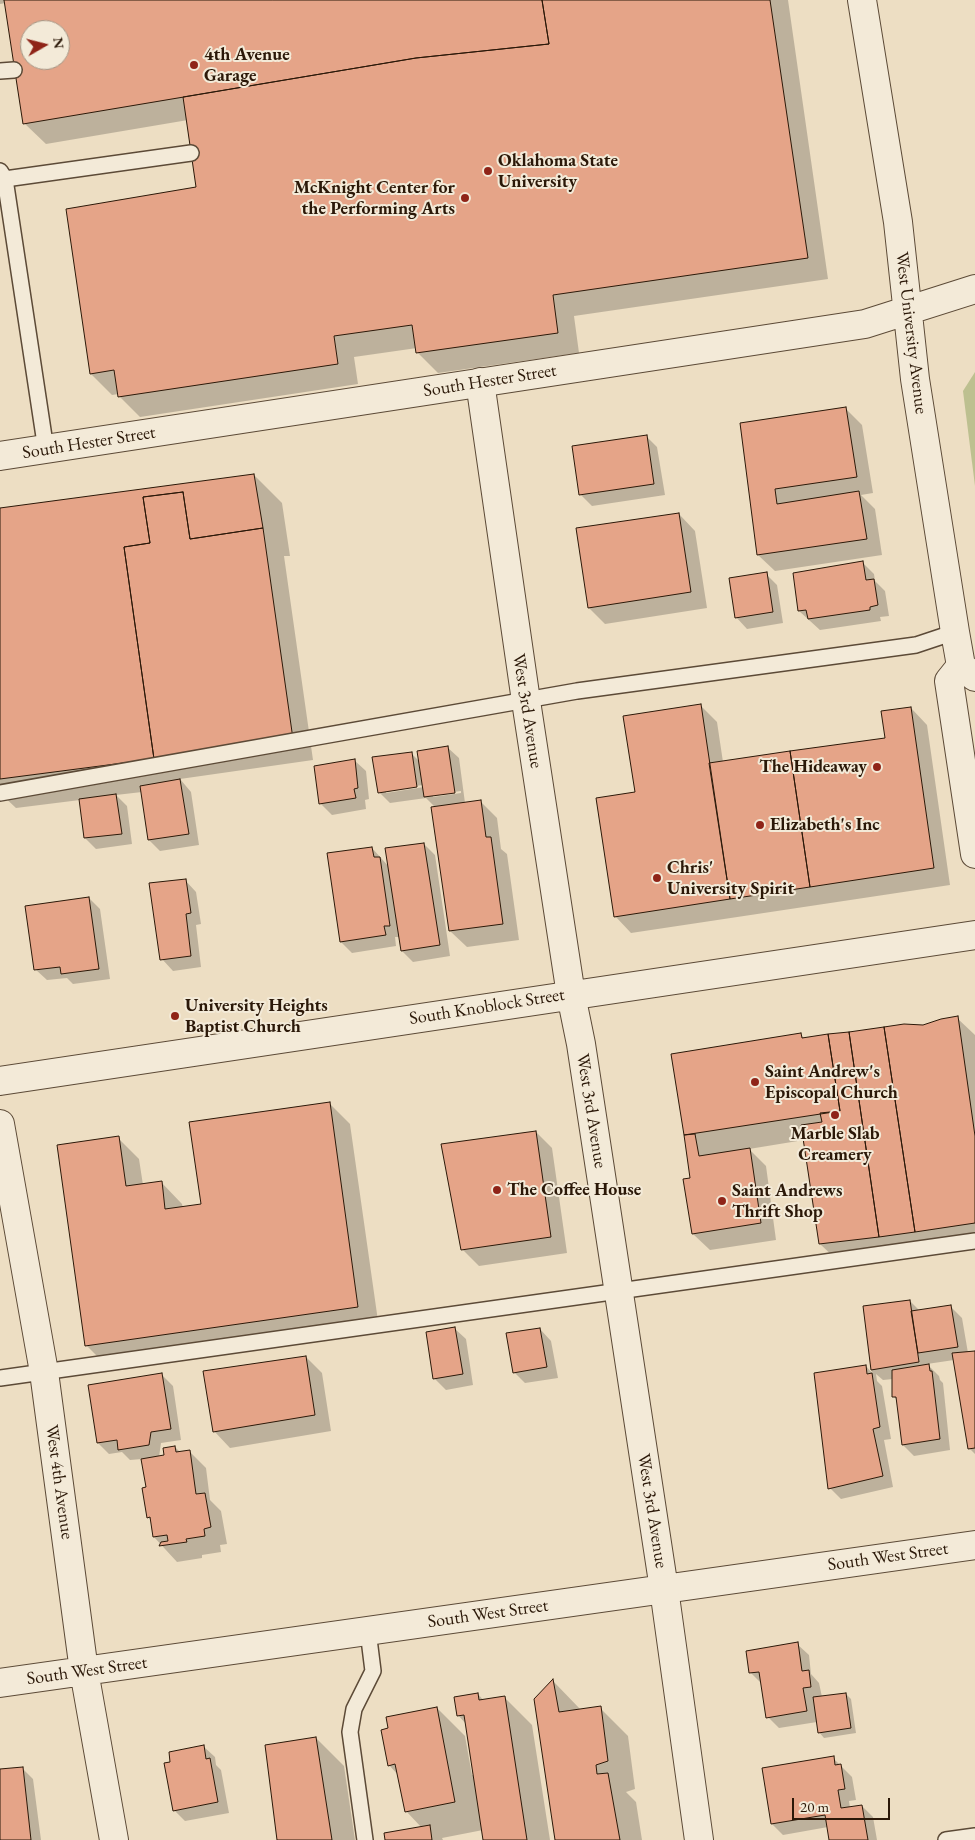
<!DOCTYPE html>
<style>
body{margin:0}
#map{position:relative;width:975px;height:1840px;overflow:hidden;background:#eddec3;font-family:"EB Garamond",serif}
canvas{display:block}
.north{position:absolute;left:20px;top:20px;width:50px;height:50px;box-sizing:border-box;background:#f3ead8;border:1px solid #a39685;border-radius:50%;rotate:82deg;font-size:14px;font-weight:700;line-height:20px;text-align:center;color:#2b1808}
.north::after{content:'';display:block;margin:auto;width:18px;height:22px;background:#8f2418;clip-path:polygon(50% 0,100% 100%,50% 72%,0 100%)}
.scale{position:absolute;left:792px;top:1798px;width:98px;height:22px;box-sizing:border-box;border:2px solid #2b1808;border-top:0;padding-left:6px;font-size:15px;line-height:18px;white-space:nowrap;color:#2b1808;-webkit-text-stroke:4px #f3ead8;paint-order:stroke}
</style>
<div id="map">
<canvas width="975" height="1840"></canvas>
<div class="north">N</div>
<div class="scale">20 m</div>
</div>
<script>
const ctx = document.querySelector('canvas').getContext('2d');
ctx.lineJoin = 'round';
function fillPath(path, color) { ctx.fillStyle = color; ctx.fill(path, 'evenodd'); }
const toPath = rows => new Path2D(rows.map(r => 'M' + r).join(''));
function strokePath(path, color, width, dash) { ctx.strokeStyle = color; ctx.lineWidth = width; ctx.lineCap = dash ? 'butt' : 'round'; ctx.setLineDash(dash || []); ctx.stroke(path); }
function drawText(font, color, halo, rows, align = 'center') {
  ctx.font = font + ' "EB Garamond",serif'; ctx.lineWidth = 4; ctx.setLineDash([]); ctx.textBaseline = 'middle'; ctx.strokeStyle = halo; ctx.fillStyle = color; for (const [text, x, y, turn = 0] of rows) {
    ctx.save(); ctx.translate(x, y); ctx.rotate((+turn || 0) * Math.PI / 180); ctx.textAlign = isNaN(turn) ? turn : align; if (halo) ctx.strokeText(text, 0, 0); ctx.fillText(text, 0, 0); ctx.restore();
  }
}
const green = toPath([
 [975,372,975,486,963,391]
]);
const shadow = toPath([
 [0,0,788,0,828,279,574,316,579,353,438,373,417,352,417,348,354,357,358,384,140,417,119,396,119,394,112,395,91,374,197,188,188,120,46,144,24,123,6,3,0,4],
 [30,30,60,30,60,60,30,60],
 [846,409,862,425,873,493,861,495,875,509,882,555,775,571,758,555,741,424],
 [646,436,657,447,665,495,592,506,581,495],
 [254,475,282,503,290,556,284,556,313,760,180,779,191,792,199,845,160,851,149,840,142,792,116,795,127,806,132,844,96,849,85,838,80,800,16,808,0,793,0,509],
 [679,514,695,531,707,608,605,624,589,608],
 [863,563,874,574,875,581,885,591,889,616,880,617,881,621,820,630,799,611],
 [766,574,777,585,783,623,747,629,736,617],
 [700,705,717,722,723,762,886,739,911,708,927,725,950,885,631,933,615,916,636,793],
 [447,747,459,758,465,803,480,801,497,818,501,849,507,854,519,940,467,947,450,931,436,808,426,798,390,803,379,792,411,753,420,762],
 [423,785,424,787,386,793,386,790],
 [461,791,461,793,433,797,433,795],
 [354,760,366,771,369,799,365,800,366,809,332,815,321,804],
 [424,844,435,855,450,956,413,962,402,951,400,937,395,937,396,946,352,953,341,942,372,848,390,868],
 [185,880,196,892,201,924,196,925,201,967,173,971,162,959],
 [89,898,100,909,110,979,73,984,67,978,47,980,35,969],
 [957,1018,975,1035,975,1247,837,1260,820,1244,804,1140,749,1149,766,1166,776,1240,710,1250,693,1234,692,1178,672,1055,801,1035,805,1039,923,1026],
 [329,1103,350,1124,379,1328,107,1366,86,1345,118,1138,139,1159,143,1185,161,1182,182,1204,183,1208,202,1205],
 [536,1132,552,1148,567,1253,479,1266,462,1249],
 [910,1301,920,1311,951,1307,962,1318,968,1353,975,1352,975,1454,969,1448,954,1360,927,1364,939,1376,940,1380,943,1383,950,1450,914,1456,903,1445,898,1401,894,1397,893,1379,883,1380,876,1374,877,1381,882,1386,891,1439,884,1440,893,1487,841,1499,830,1488,866,1366,872,1373,865,1307],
 [454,1328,466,1339,473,1385,446,1390,435,1379,427,1333],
 [540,1329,551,1341,558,1378,525,1383,514,1372],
 [306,1357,322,1373,331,1431,230,1448,214,1431],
 [162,1375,173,1386,181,1440,161,1443,159,1457,165,1456,175,1447,180,1452,189,1451,206,1468,210,1500,221,1511,227,1544,220,1545,221,1552,202,1555,202,1558,177,1562,154,1537,152,1521,148,1517,147,1488,142,1459,130,1460,122,1452,109,1454,98,1443,89,1386],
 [797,1644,809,1655,811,1674,819,1683,822,1697,846,1694,851,1699,856,1733,824,1738,819,1732,817,1722,779,1728,768,1717,762,1684,750,1672],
 [553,1681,581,1710,600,1708,628,1736,635,1789,626,1792,636,1802,642,1840,557,1840],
 [478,1694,484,1701,504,1697,532,1725,550,1840,484,1840,483,1830,442,1838,443,1840,387,1840,422,1828,406,1811,399,1776,389,1765,437,1708,465,1736,472,1775,474,1775,466,1724,458,1715],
 [316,1738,344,1766,355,1840,279,1840],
 [203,1746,215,1757,216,1765,221,1770,229,1813,185,1821,174,1810,172,1762],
 [833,1758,852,1777,856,1800,849,1801,850,1808,862,1806,873,1817,877,1840,830,1840,828,1827,783,1835,772,1824],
 [22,1768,33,1779,41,1840,0,1840,0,1771]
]);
const building = toPath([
 [4,0,542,0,549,44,416,58,23,124,4,0],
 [30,30,60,30,60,60,30,60,30,30],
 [542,0,770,0,808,258,553,295,558,333,416,353,412,325,334,336,338,364,118,397,114,370,90,374,66,209,196,187,183,97,416,58,549,44,542,0],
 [846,407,857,477,775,489,777,504,859,491,867,539,757,555,740,423,846,407],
 [647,435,654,484,579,495,572,446,647,435],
 [254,474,263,528,190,539,183,492,143,497,150,543,124,547,154,759,0,779,0,508,254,474],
 [183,492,190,539,263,528,293,739,154,759,124,547,150,543,143,497,183,492],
 [679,513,691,592,588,608,576,528,679,513],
 [863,561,866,580,874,579,878,605,870,607,870,610,808,619,806,610,798,611,793,573,863,561],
 [767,572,773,612,735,618,729,578,767,572],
 [701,704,730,899,614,917,596,798,635,792,623,716,701,704],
 [911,707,934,868,810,887,790,751,885,738,881,711,911,707],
 [448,746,455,793,424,797,417,751,448,746],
 [790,751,810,887,730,899,709,763,790,751],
 [412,752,417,787,378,793,372,757,412,752],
 [355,759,358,788,354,789,356,798,319,804,314,766,355,759],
 [180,779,189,834,148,840,140,786,180,779],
 [116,794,122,834,84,838,79,799,116,794],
 [481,800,486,837,491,837,503,924,449,931,431,807,481,800],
 [424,843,440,945,401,951,385,848,424,843],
 [372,847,374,857,380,857,390,926,384,926,386,935,340,942,327,853,372,847],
 [186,879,191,913,186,914,191,956,160,960,149,883,186,879],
 [89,897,99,969,61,974,60,967,34,970,25,906,89,897],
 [958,1016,975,1136,975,1223,915,1232,884,1027,904,1024,923,1025,941,1019,958,1016],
 [884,1027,915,1232,879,1237,849,1032,884,1027],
 [849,1032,879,1237,819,1244,801,1125,822,1122,820,1113,840,1111,828,1034,849,1032],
 [801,1033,802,1038,828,1034,840,1111,684,1135,671,1054,801,1033],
 [330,1102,358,1307,85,1346,57,1145,119,1136,126,1186,162,1181,165,1209,201,1204,189,1122,330,1102],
 [536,1131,551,1237,461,1250,441,1144,536,1131],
 [695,1134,699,1156,750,1148,761,1223,692,1234,683,1179,690,1178,684,1135,695,1134],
 [910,1300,919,1362,871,1370,863,1306,910,1300],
 [951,1305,958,1347,918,1353,911,1311,951,1305],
 [455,1327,463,1374,433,1379,426,1332,455,1327],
 [540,1328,547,1367,513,1373,506,1333,540,1328],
 [975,1351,975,1448,968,1449,952,1353,975,1351],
 [306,1356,315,1415,213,1432,203,1371,306,1356],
 [929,1364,930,1371,932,1371,940,1439,902,1445,896,1397,892,1397,892,1370,929,1364],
 [866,1365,867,1374,872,1373,880,1427,873,1429,883,1476,828,1489,814,1373,866,1365],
 [162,1373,171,1429,151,1432,149,1445,118,1450,117,1440,97,1443,88,1385,162,1373],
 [175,1446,176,1452,190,1450,196,1494,205,1493,211,1527,204,1529,205,1536,186,1539,187,1542,159,1546,161,1542,168,1541,167,1535,153,1537,150,1517,147,1518,142,1488,146,1487,141,1459,164,1455,163,1448,175,1446],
 [798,1642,802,1671,809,1670,811,1687,803,1688,807,1711,766,1718,759,1672,749,1673,746,1651,798,1642],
 [553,1679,559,1712,601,1706,608,1761,596,1765,597,1774,608,1773,620,1840,555,1840,534,1699,553,1679],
 [478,1693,479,1700,505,1696,527,1840,483,1840,464,1715,457,1716,454,1697,478,1693],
 [846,1693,851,1728,818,1733,813,1697,846,1693],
 [437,1707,455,1802,405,1812,395,1764,388,1766,381,1730,388,1728,386,1717,437,1707],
 [316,1737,332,1840,277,1840,265,1745,316,1737],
 [204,1745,206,1759,210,1758,218,1802,173,1811,164,1763,170,1762,169,1752,204,1745],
 [834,1756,835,1765,841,1764,845,1789,838,1790,841,1808,862,1805,868,1840,829,1840,825,1815,771,1824,762,1768,834,1756],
 [23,1767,31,1840,0,1840,0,1769,23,1767],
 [430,1825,432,1840,385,1840,384,1833,430,1825]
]);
const service = toPath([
 [0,71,14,70],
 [0,171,5,179,46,450],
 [5,179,191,153],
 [0,793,577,691,916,645,955,632],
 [0,1378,975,1241],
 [365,1840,350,1732,354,1709,373,1671,368,1631],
 [946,1840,975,1836]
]);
const minor = toPath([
 [480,382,526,701,571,995,581,1044,664,1589],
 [0,1081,975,935],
 [0,1124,44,1372,84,1671,114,1840],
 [0,1683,975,1545]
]);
const tertiary = toPath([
 [862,0,898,222,915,379,955,632,961,666,975,677],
 [0,456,865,324,975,289],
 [961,666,949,681,975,854],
 [664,1589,699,1840]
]);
const markers = [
 [194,65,5,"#8f2418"],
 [488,171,5,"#8f2418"],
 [465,198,5,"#8f2418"],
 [877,767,5,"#8f2418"],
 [760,825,5,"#8f2418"],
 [657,878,5,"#8f2418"],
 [175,1016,5,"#8f2418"],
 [755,1082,5,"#8f2418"],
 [835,1115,5,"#8f2418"],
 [497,1190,5,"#8f2418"],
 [722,1201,5,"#8f2418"]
];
const poiNames = [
 ["4th Avenue",204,55],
 ["Garage",204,76],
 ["Oklahoma State",498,161],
 ["University",498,182],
 ["McKnight Center for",455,188,"right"],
 ["the Performing Arts",455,209,"right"],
 ["The Hideaway",867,767,"right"],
 ["Elizabeth's Inc",770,825],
 ["Chris'",667,868],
 ["University Spirit",667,889],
 ["University Heights",185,1006],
 ["Baptist Church",185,1027],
 ["Saint Andrew's",765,1072],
 ["Episcopal Church",765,1093],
 ["Marble Slab",835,1134,"center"],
 ["Creamery",835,1155,"center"],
 ["The Coffee House",507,1190],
 ["Saint Andrews",732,1191],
 ["Thrift Shop",732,1212]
];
const streetNames = [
 ["West University Avenue",911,333,83],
 ["South Hester Street",490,381,-9],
 ["South Hester Street",89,443,-9],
 ["West 3rd Avenue",527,711,81],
 ["South Knoblock Street",487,1007,-9],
 ["West 3rd Avenue",591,1111,81],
 ["West 4th Avenue",59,1482,82],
 ["West 3rd Avenue",652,1511,81],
 ["South West Street",888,1557,-8],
 ["South West Street",488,1614,-8],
 ["South West Street",87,1671,-8]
];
fillPath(green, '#bdc090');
fillPath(shadow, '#0003');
fillPath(building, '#e5a488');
strokePath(building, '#2b1808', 1);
strokePath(service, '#5c4a37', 18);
strokePath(minor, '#5c4a37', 30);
strokePath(tertiary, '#5c4a37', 30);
strokePath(service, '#f3ead8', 15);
strokePath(minor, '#f3ead8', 28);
strokePath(tertiary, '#f3ead8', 28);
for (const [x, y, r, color] of markers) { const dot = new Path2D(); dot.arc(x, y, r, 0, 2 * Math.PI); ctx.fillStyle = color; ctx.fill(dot); strokePath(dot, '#f3ead8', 2); }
drawText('bold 18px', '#2b1808', '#f3ead8', poiNames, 'left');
drawText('18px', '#2b1808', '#f3ead8', streetNames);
</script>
